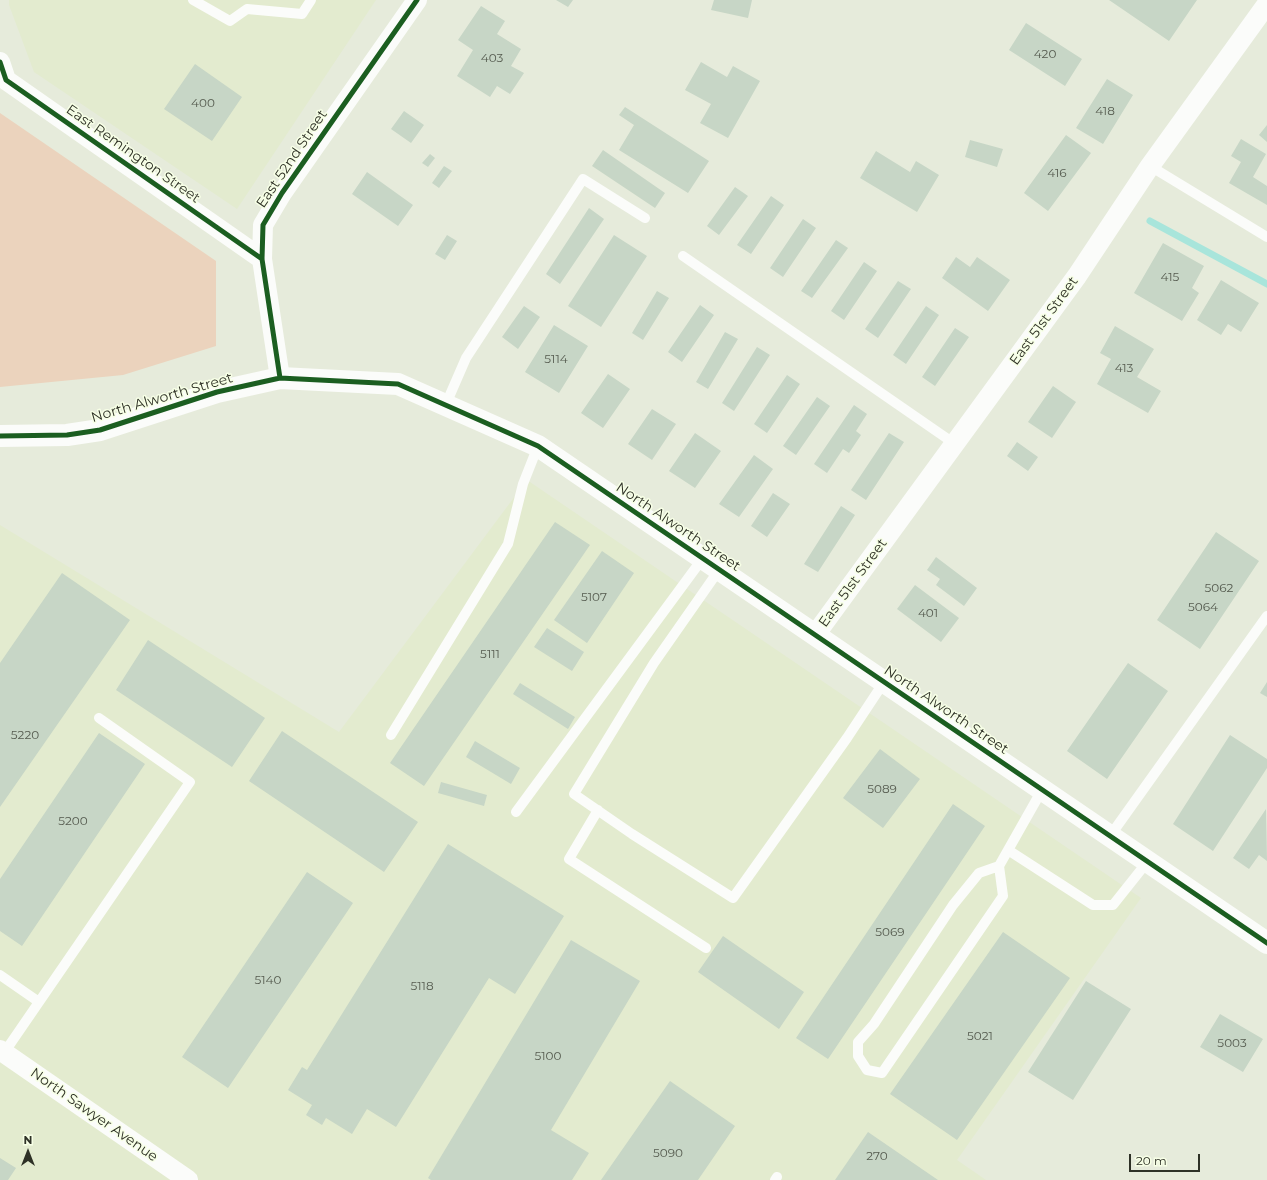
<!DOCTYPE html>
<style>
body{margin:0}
#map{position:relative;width:1267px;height:1180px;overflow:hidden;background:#e6ebdb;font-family:Montserrat,sans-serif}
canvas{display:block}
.north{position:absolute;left:8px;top:1132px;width:40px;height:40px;-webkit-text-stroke:3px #f7ffe6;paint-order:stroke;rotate:0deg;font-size:11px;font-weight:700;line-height:16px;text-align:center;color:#2e3126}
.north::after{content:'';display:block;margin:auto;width:14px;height:18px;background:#2e3126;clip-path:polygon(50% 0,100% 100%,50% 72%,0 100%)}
.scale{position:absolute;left:1129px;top:1154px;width:71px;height:18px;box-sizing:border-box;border:2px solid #2e3126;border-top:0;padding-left:5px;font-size:12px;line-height:14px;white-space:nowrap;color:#2e3126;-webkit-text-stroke:3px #f7ffe6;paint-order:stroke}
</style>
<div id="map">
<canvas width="1267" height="1180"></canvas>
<div class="north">N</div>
<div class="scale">20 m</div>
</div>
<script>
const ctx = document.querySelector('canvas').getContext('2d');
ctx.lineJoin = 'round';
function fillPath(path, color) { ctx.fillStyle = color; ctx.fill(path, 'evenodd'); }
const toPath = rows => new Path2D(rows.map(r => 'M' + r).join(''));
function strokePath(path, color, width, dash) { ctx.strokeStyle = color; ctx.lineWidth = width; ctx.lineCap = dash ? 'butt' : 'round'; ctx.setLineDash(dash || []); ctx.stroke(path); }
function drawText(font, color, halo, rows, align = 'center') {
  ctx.font = font + ' Montserrat,sans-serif'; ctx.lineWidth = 3; ctx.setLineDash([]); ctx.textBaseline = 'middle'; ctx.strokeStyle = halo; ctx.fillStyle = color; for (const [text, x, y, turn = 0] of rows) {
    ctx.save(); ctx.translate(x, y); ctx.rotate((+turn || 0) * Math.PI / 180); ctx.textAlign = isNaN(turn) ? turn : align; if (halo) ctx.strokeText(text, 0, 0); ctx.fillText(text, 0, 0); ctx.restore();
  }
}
const built = toPath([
 [9,0,376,0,237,209,34,72,9,5],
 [527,480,1141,898,957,1160,986,1180,0,1180,0,525,339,732]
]);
const green = toPath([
 [0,113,216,261,216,346,123,375,0,387]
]);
const stream = toPath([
 [1150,221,1267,284]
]);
const building = toPath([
 [556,0,573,0,568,7],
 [714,0,752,0,748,18,711,10],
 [1109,0,1197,0,1169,41],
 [481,6,505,21,497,34,521,49,511,66,524,73,510,94,497,86,490,97,457,76,473,50,458,40],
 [1026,23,1082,59,1065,86,1009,50],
 [701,62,727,77,733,66,760,81,728,138,700,123,711,104,685,90],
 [195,64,242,97,212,141,164,109],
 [1107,79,1133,95,1103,144,1076,128],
 [625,107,709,161,688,193,619,150,634,125,619,115],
 [404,111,424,125,411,143,391,129],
 [1267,125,1267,142,1259,135],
 [1066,135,1091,153,1048,211,1024,193],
 [1241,139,1266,154,1253,177,1267,186,1267,205,1229,183,1241,162,1231,156],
 [970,140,1003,149,997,167,965,157],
 [603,150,665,193,655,208,592,166],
 [876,151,910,172,916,161,939,175,917,212,860,178],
 [430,154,435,158,428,167,422,163],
 [444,166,452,171,439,188,432,183],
 [367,172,413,205,398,226,352,194],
 [735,187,748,196,719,235,707,226],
 [771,196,784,205,751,254,737,245],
 [589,208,604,219,560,284,546,274],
 [803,219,816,228,783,277,770,268],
 [447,235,457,241,445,260,435,254],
 [614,235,647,256,601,327,568,306],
 [836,240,848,248,812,298,801,291],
 [1163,243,1204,266,1192,288,1199,293,1182,321,1134,293],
 [956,257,970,267,977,257,1010,280,988,311,942,278],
 [864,262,877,271,844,320,831,311],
 [1221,280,1259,303,1241,332,1228,324,1221,335,1197,320],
 [898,281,911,289,878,338,865,329],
 [657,291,669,298,643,340,632,333],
 [700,305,714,315,682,362,668,352],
 [524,306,540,317,518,349,502,337],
 [926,306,939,315,906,364,893,355],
 [554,325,588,346,559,393,525,372],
 [1115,326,1154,349,1137,377,1161,391,1148,413,1097,384,1111,359,1100,353],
 [955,328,969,337,935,386,922,377],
 [725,332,738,339,708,389,696,382],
 [757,347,770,355,734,411,722,403],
 [608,374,630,389,603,428,581,413],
 [787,375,800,384,767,433,754,424],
 [1053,386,1076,402,1052,438,1028,422],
 [817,397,830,406,796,455,783,446],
 [854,405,867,414,856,431,861,435,849,453,843,449,827,473,814,464],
 [652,409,676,424,652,460,628,444],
 [695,433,721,451,695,488,669,471],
 [889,433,904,442,866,500,851,490],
 [1017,442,1038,457,1028,471,1007,456],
 [754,455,773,469,739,517,719,504],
 [773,493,790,504,767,537,751,526],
 [841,506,855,515,818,572,804,564],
 [555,522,590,545,424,786,390,763],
 [1216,532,1259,561,1200,649,1157,620],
 [602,551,634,573,587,643,554,620],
 [936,557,977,588,964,606,936,585,940,579,927,570],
 [62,573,130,620,0,807,0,663],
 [915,585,959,618,941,642,897,609],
 [547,628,584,652,572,671,534,647],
 [148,640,265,718,232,767,116,690],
 [1128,663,1168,691,1107,779,1067,751],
 [1267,682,1267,697,1260,693],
 [520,683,575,717,568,729,513,694],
 [282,731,418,822,384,872,249,781],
 [99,733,145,764,22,946,0,931,0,879],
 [1230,735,1267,759,1267,768,1213,851,1173,824],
 [475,741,520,768,511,784,466,757],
 [880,749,920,779,883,828,843,798],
 [441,782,487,795,484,806,438,793],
 [953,804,985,826,828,1059,796,1038],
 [1266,809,1267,861,1259,855,1249,869,1233,858],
 [448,844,564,916,515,994,489,978,396,1127,367,1109,352,1134,326,1118,322,1125,306,1115,312,1105,288,1090,302,1067,307,1070],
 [307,872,353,903,228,1088,182,1057],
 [1003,932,1070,978,957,1140,890,1094],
 [723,936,804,992,779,1029,698,972],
 [571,940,640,981,551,1130,589,1153,572,1180,431,1180,428,1178],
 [1086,981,1131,1009,1073,1100,1028,1072],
 [1220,1014,1263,1039,1243,1072,1200,1047],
 [670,1081,735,1126,698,1180,601,1180],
 [868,1132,938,1180,835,1180],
 [0,1158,16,1168,8,1180,0,1180]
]);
const service = toPath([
 [193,0,230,21,247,9,302,14,311,0],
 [1150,166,1267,237],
 [683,256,955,444],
 [446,404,466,358,583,179,645,218],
 [719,570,654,663,574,794,632,834,733,898,847,738,884,682],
 [391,735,508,544,523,484,538,446],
 [598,810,569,859,706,948],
 [516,812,703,558],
 [1110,836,1267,616],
 [1008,850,1093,905,1113,905,1148,861],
 [999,866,1003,896,882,1073,867,1070,858,1056,858,1042,874,1024,953,905,979,873,999,866,1042,790],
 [0,975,39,1002],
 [4,1053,190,782,99,718],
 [775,1180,777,1177]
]);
const minor = toPath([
 [0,62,6,80,262,259],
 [280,378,262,259,263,225,282,193,417,0],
 [815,635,1077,276,1150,166,1267,4],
 [0,1050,188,1180]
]);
const tertiary = toPath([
 [0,436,67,435,100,430,217,392,280,378,398,384,538,446,1267,943]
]);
const cycleway = toPath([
 [0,62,6,80,262,259],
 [280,378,262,259,263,225,282,193,417,0],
 [0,436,67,435,100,430,217,392,280,378,398,384,538,446,1267,943]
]);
const numberNames = [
 ["420",1045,54],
 ["403",492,58],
 ["400",203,103],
 ["418",1105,111],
 ["416",1057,173],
 ["415",1170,277],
 ["5114",556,359],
 ["413",1124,368],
 ["5062",1219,588],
 ["5107",594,597],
 ["5064",1203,607],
 ["401",928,613],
 ["5111",490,654],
 ["5220",25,735],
 ["5089",882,789],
 ["5200",73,821],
 ["5069",890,932],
 ["5140",268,980],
 ["5118",422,986],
 ["5021",980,1036],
 ["5003",1232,1043],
 ["5100",548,1056],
 ["5090",668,1153],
 ["270",877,1156]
];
const streetNames = [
 ["East Remington Street",133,154,35],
 ["East 52nd Street",292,159,-56],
 ["East 51st Street",1044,321,-54],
 ["North Alworth Street",162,398,-16],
 ["North Alworth Street",678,527,34],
 ["East 51st Street",853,583,-54],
 ["North Alworth Street",946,710,34],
 ["North Sawyer Avenue",94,1115,35]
];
fillPath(built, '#e3ebcf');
fillPath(green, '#ebd3bd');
strokePath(stream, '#a8e5db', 7);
fillPath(building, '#c7d6c6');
strokePath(service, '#fbfcfa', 10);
strokePath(minor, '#fbfcfa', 20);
strokePath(tertiary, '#fbfcfa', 22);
strokePath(cycleway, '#1b5e20', 5);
drawText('12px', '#555b4f', null, numberNames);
drawText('14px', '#2e3126', '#f7ffe6', streetNames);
</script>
